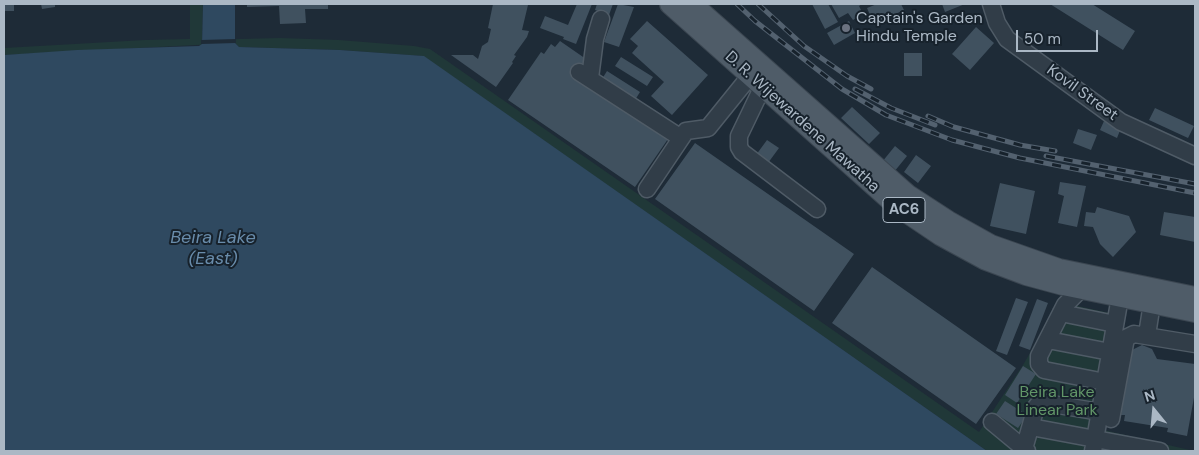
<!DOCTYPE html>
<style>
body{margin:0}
#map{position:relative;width:1199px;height:455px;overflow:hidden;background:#1e2b37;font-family:"DM Sans",sans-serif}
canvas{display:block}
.frame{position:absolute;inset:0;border:5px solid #abb8c5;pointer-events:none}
.north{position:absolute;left:1129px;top:385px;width:50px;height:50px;-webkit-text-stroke:4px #17222c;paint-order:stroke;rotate:343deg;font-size:14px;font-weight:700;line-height:20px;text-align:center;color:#abb8c5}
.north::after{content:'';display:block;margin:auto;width:18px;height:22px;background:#abb8c5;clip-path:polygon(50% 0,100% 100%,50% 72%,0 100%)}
.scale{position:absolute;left:1016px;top:30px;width:82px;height:22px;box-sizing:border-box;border:2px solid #abb8c5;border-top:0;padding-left:6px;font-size:15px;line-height:18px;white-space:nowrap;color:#abb8c5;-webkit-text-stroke:4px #17222c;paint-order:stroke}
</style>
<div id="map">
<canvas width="1199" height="455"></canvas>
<div class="frame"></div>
<div class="north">N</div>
<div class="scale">50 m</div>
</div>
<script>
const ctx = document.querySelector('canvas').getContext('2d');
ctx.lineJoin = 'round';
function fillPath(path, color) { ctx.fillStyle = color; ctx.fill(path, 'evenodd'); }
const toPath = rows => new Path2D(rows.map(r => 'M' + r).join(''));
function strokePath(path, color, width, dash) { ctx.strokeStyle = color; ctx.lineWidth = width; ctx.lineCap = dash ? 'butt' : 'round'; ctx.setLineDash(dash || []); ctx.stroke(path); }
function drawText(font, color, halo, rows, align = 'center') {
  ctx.font = font + ' "DM Sans",sans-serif'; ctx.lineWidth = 4; ctx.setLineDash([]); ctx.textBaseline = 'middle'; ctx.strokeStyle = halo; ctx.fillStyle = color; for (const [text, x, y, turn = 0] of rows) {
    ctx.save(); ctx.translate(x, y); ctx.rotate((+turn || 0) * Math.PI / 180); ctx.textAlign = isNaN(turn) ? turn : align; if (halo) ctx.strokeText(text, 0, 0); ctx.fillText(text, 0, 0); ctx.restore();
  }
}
const green = toPath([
 [190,4,203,4,202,40,280,38,339,40,414,46,430,49,979,432,1023,365,1060,302,1123,316,1104,430,1194,451,987,451,423,56,340,50,239,47,235,43,4,55,4,48,145,40,190,39]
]);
const water = toPath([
 [203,4,235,4,235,43,239,47,340,50,424,56,987,451,4,451,4,55,77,50,199,46,202,44]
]);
const pier = toPath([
 [236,39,236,43,201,44,201,40]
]);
const building = toPath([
 [4,4,14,4,14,11,4,11],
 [41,4,55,4,55,7,42,9],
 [247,4,328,4,328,9,305,9,306,23,280,24,279,6,247,7],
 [493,4,528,5,522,30,529,31,527,37,514,55,516,56,512,62,513,63,496,87,451,55,473,55,478,59,482,46,488,42,491,29,488,28],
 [577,4,592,4,576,44,563,39,564,37,540,28,545,16,568,25],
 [597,4,613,4,609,15,595,10],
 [618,4,634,7,619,47,604,42],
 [812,4,828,4,838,22,825,29],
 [831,4,862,4,859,6,863,14,853,20,848,13,839,18],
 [877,4,901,4,904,10,874,24,867,8],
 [942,4,965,4,945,12],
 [1050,4,1092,4,1135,31,1123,50],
 [647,21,708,75,672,115,651,96,664,82,632,53,638,46,630,39],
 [849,21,855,33,834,45,827,33],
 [976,27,994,43,970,70,952,54],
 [560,41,586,59,574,75,668,139,635,187,508,100,541,52,544,54,551,44,555,47],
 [904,53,922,53,922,76,904,76],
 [621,57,653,77,647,86,615,66],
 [607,71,640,92,635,100,602,79],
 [852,107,880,133,869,144,841,118],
 [1155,108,1194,126,1188,138,1149,120],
 [1104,121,1121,128,1117,138,1100,130],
 [1078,129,1097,135,1091,150,1073,143],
 [767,140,779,148,768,163,756,155],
 [695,143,854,254,814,311,655,199],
 [895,146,907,156,894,172,882,162],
 [916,155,931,166,918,183,904,172],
 [1060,182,1086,186,1077,227,1058,223,1064,196,1058,194],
 [1000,183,1035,191,1026,234,990,226],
 [1097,207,1129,216,1136,232,1113,257,1100,244,1093,227,1084,226,1086,212,1095,213],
 [1164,212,1195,217,1195,242,1160,235],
 [872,267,1016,368,976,424,832,323],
 [1016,298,1028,302,1007,355,996,351],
 [1037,299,1048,303,1030,350,1019,346],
 [1142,345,1152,349,1157,359,1195,364,1195,392,1187,436,1167,432,1168,428,1124,421,1125,415,1121,415,1123,401,1121,401,1132,350],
 [1023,366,1036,374,1017,403,1005,395],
 [1005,401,1027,415,1018,428,996,414]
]);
const minor = toPath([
 [991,4,997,23,1007,39,1121,122,1195,156],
 [579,72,681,138],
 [590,78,595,39,601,19],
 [763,86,739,136,739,147,742,152,817,209],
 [647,189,686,131,708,128,750,76],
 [1081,289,1065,305,1039,356,1039,364,1044,370,1105,382],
 [1061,313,1115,324],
 [1147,335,1152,303],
 [1048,340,1110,352],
 [1111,419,1126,338,1134,334,1195,344],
 [992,422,1027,451],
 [1031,427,1160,451],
 [1024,449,1036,407,1040,402,1100,412],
 [1093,451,1120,297]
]);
const major = toPath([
 [670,4,897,206,940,235,986,260,1026,275,1063,285,1195,312],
 [692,4,908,195,948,221,991,245,1059,269,1195,297]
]);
const rail = toPath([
 [737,4,755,21,842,89,886,115,952,140,1020,158,1195,193],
 [758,4,804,46,847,76,871,89],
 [855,89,891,108,935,125],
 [928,116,954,127,1020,145,1055,151],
 [1046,156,1195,184]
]);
const markers = [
 [846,28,5,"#6b7280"]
];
const shields = [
 [904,210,42]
];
const shieldNames = [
 ["AC6",904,210]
];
const poiNames = [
 ["Captain's Garden",856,19],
 ["Hindu Temple",856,37]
];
const streetNames = [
 ["Kovil Street",1082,93,36],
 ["D. R. Wijewardene Mawatha",802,122,42]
];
const parkNames = [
 ["Beira Lake",1057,393],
 ["Linear Park",1057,411]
];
const waterNames = [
 ["Beira Lake",213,238],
 ["(East)",213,259]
];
fillPath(green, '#203838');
fillPath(water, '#2f4960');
fillPath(pier, '#1e2b37');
fillPath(building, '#40515f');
strokePath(minor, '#4f5b66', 19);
strokePath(major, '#3b4651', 22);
strokePath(minor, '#313d48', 16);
strokePath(major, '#4f5c68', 20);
strokePath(rail, '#53616f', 5);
strokePath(rail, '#17222c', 3, [9]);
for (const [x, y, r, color] of markers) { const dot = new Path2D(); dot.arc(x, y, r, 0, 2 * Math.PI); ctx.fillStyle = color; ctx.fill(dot); strokePath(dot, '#17222c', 2); }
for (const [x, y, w] of shields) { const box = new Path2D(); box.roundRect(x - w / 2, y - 12.5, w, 25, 4); ctx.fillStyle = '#17222c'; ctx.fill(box); strokePath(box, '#abb8c5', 1); }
drawText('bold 15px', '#abb8c5', null, shieldNames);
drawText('16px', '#abb8c5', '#17222c', poiNames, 'left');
drawText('16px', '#abb8c5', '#17222c', streetNames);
drawText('16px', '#629668', '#17222c', parkNames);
drawText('italic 18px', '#698cab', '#17222c', waterNames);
</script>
